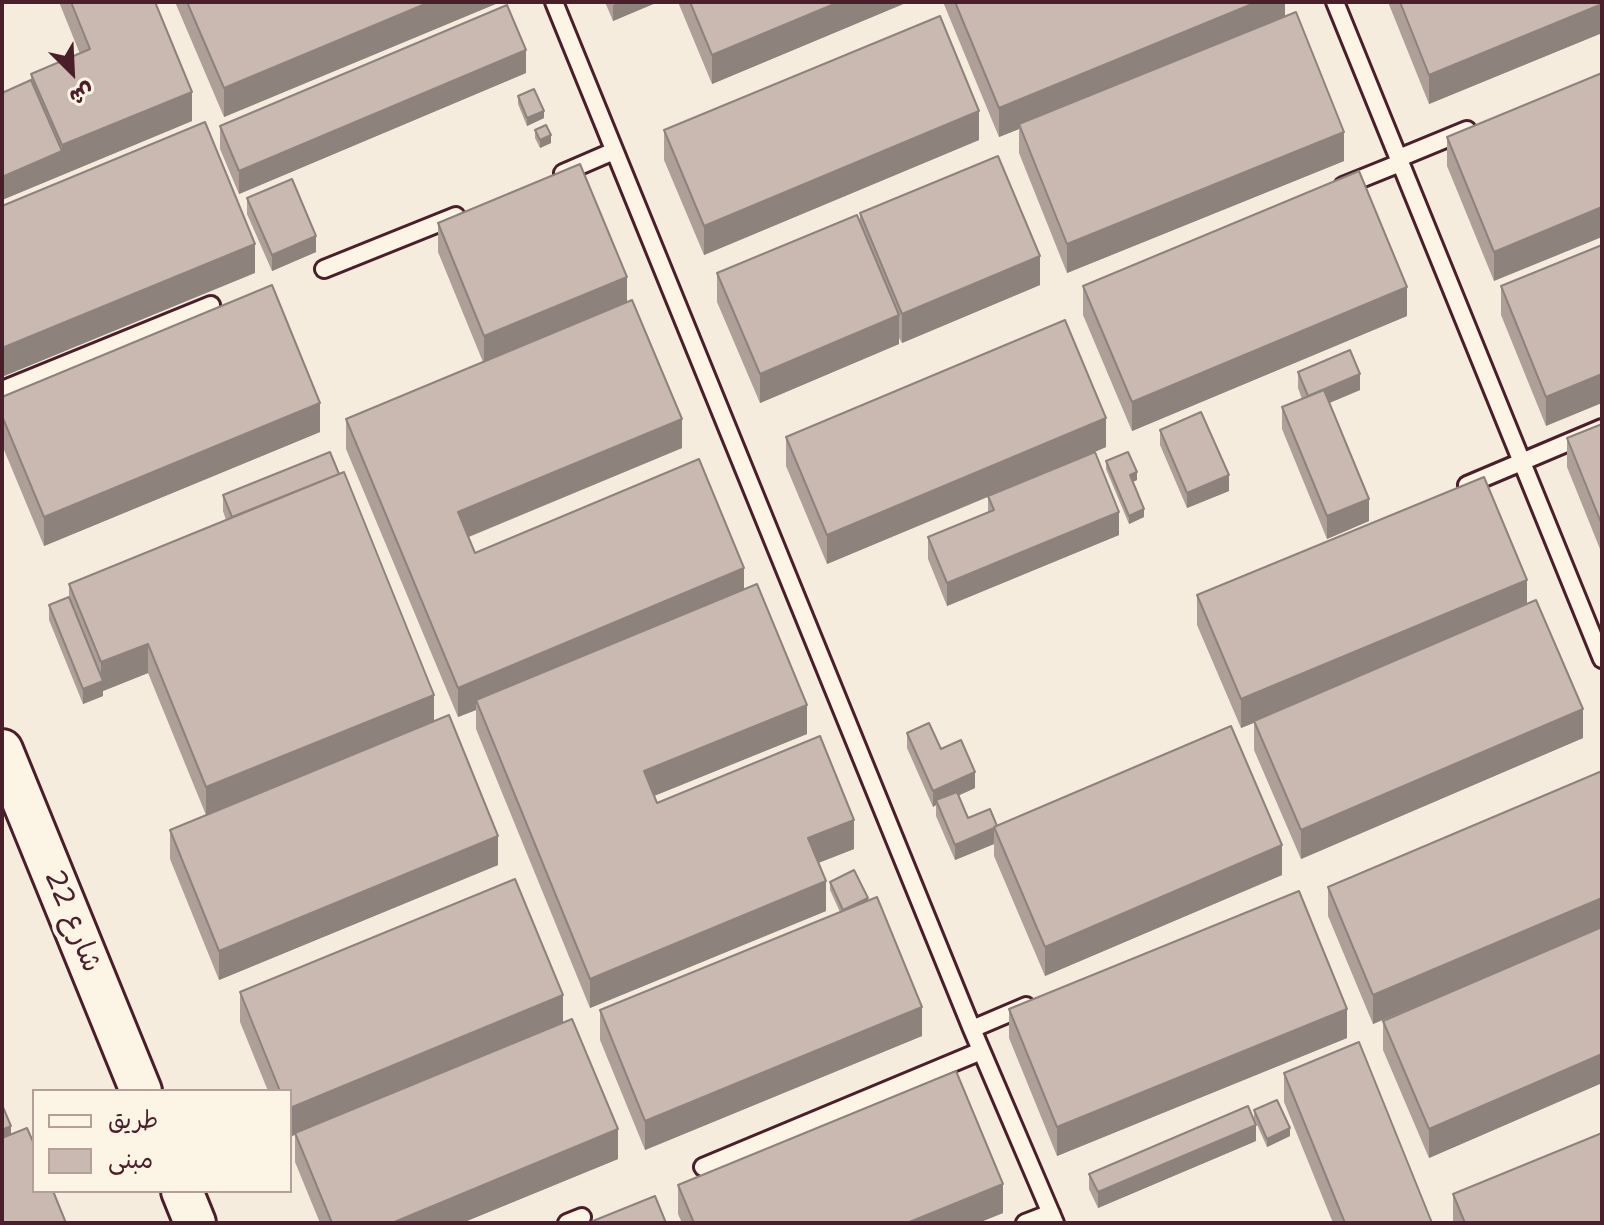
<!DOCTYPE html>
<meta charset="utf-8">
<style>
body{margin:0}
#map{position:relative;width:1604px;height:1225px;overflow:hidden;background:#f5ecde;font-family:"Shantell Sans","Playpen Sans Arabic",sans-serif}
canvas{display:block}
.frame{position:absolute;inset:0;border:4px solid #4a1f2b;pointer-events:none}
.legend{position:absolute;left:32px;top:1089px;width:260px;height:104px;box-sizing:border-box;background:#fcf5e5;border:2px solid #b59f9b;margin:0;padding:10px 14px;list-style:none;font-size:24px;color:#4a1f2b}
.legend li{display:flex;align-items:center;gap:16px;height:40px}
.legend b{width:40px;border:2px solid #b59f9b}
.north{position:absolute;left:32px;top:32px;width:80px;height:80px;-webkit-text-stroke:6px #fcf5e5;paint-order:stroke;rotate:156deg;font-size:22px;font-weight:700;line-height:32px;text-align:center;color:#4a1f2b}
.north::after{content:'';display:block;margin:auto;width:28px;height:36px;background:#4a1f2b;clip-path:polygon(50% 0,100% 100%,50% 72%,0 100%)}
</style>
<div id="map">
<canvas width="1604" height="1225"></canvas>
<div class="frame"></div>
<ul class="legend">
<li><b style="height:10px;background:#fcf5e5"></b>طريق</li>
<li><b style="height:22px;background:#cab9b1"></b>مبنى</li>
</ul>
<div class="north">ش</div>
</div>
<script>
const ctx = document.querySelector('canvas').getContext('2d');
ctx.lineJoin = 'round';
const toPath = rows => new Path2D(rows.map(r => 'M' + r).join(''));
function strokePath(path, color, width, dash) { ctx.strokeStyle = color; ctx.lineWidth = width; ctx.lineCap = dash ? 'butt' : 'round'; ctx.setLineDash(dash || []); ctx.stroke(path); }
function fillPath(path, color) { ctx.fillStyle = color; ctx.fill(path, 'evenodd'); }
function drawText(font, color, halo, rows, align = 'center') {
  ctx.font = font + ' "Shantell Sans","Playpen Sans Arabic",sans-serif'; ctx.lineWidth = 8; ctx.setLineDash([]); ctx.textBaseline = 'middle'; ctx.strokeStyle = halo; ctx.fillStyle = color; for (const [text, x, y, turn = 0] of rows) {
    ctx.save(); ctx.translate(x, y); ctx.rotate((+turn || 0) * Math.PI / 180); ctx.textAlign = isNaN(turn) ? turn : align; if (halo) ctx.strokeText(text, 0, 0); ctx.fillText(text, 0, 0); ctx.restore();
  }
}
const service = toPath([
 [554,2,972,1029,1055,1223],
 [1335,2,1602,659],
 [1399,158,1467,130],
 [563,173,614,151],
 [1343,186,1400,163],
 [324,269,456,216],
 [2,390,211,305],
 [1467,485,1602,428],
 [972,1029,1026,1006],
 [703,1167,981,1051],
 [567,1223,582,1217],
 [1025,1223,1051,1213]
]);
const tertiary = toPath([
 [2,750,141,1091],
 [182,1191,195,1223]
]);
const wall = toPath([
 [59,2,155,2,192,121,2,200,2,93,31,80,31,74,80,54],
 [175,2,498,2,498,3,224,117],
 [605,2,658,2,613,21],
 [678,2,908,2,712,84],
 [943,2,1285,2,1285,16,1344,161,1067,273,1019,153,1019,129,999,137],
 [1388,2,1602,2,1602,33,1429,104],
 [526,73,239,194,220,149,220,126],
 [1602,73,1494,281,1447,166,1447,137],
 [518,96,544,118,527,126,518,104],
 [535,130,551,143,540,148,535,138],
 [664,130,979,140,704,255,664,160],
 [247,198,316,252,272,271,247,214],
 [860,213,1040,285,902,343,899,338,899,344,760,403,717,302,717,273,860,220],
 [438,223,627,302,682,448,469,537,475,553,744,590,807,734,654,796,657,803,854,849,818,863,826,911,590,1008,476,729,476,710,458,717,346,449,346,419,483,362,438,252],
 [1602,245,1546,426,1501,315,1501,286],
 [1083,286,1407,316,1132,431,1083,315],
 [1298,372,1360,390,1329,403,1369,521,1327,539,1282,429,1282,407,1302,399,1298,388],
 [2,397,320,432,44,546,2,445],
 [1602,424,1602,554,1567,467,1567,438],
 [1160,430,1229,491,1187,508,1160,445],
 [786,437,1106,447,1095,452,1119,535,947,606,928,559,928,537,988,512,988,497,827,564,786,466],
 [1106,461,1137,480,1133,482,1144,517,1129,524,1106,469],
 [223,495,434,721,498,865,219,980,170,859,170,830,206,815,148,673,103,691,103,696,83,704,49,620,49,605,69,597,69,584,226,520,223,511],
 [1197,595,1527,603,1583,738,1301,859,1254,750,1254,723,1241,728,1197,625],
 [907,733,941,749,975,788,959,795,968,818,997,826,1282,875,1045,976,994,856,994,844,955,860,936,816,936,805,933,807,907,748],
 [1602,771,1602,1083,1429,1158,1383,1050,1383,1021,1546,951,1373,1024,1328,916,1328,887],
 [830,882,868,901,922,1036,645,1150,600,1040,600,1010,840,912,830,890],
 [240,992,563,1023,618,1159,462,1223,320,1223,295,1162,295,1135,290,1091,268,1091,240,1022],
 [1009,1009,1347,1038,1057,1156,1009,1038],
 [1284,1073,1432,1223,1333,1223,1284,1102],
 [1254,1110,1290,1136,1267,1147,1254,1118],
 [1256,1141,1098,1208,1089,1189,1089,1174],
 [678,1185,1003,1213,978,1223,682,1223,678,1214],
 [1453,1194,1602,1223,1453,1223]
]);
const shadedWall = toPath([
 [430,2,498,3,224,117,224,88],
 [620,2,658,2,613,21,613,5],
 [839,2,908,2,712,84,712,55],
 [1257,2,1285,2,1285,20,1019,124,1019,129,999,137,999,108],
 [1602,4,1602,33,1429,104,1429,75],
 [526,50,526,73,239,194,239,171],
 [192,92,192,121,2,200,2,177,62,151,62,145],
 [544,111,544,118,527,126,527,118],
 [979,111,979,140,704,255,704,226],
 [1344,132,1344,161,1067,273,1067,244],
 [551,135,551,143,540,148,540,140],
 [1602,207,1602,237,1494,281,1494,252],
 [316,236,316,252,272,271,272,255],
 [255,244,255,273,2,377,2,348],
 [1040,256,1040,285,902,343,902,314],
 [627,277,627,307,484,365,484,336],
 [1407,287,1407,316,1132,431,1132,402],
 [899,315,899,344,760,403,760,374],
 [1360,374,1360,390,1308,412,1308,396],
 [1602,374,1602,403,1546,426,1546,397],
 [320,403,320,432,44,546,44,517],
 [1106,418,1106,447,827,564,827,535],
 [682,419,682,448,458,541,458,512],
 [1137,472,1137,480,1130,483,1130,475],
 [1229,475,1229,491,1187,508,1187,493],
 [1369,499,1369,521,1327,539,1327,516],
 [1144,509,1144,517,1129,524,1129,516],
 [1119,512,1119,535,947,606,947,583],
 [744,568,744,598,476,700,476,710,458,717,458,688],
 [1527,580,1527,609,1241,728,1241,699],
 [148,644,148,673,103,691,103,696,83,704,83,689,101,682,101,662],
 [434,695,434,724,206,816,206,787],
 [807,705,807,734,644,800,644,771],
 [1583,709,1583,738,1301,859,1301,830],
 [975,772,975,788,938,805,936,800,936,805,933,807,933,791],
 [854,820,854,849,808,867,808,838],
 [994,829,994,844,955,860,955,845],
 [498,836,498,865,219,980,219,951],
 [1282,845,1282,875,1045,976,1045,947],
 [826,881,826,911,590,1008,590,979],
 [868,898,868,906,843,918,843,910],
 [1602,898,1602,928,1373,1024,1373,995],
 [563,995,563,1024,290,1137,290,1108],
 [922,1007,922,1036,645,1150,645,1121],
 [1347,1009,1347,1038,1057,1156,1057,1127],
 [1602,1054,1602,1083,1429,1158,1429,1129],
 [1256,1125,1256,1141,1098,1208,1098,1192],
 [11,1126,11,1141,2,1145,2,1130],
 [1290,1128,1290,1136,1267,1147,1267,1139],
 [618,1129,618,1159,462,1223,392,1223],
 [1003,1184,1003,1213,978,1223,907,1223]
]);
const building = toPath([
 [71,2,155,2,192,92,62,145,31,74,90,49,71,2],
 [187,2,430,2,224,88,187,2],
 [690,2,839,2,712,55,690,2],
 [955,2,1257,2,999,108,955,2],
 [1400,2,1602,2,1602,4,1429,75,1400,2],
 [507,5,526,50,239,171,220,126,507,5],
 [1296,12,1344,132,1067,244,1019,124,1296,12],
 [940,16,979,111,704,226,664,130,940,16],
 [1602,73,1602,207,1494,252,1447,137,1602,73],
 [31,80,62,151,2,177,2,93,31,80],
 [534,89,544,111,527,118,518,96,534,89],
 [205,122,255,244,2,348,2,206,205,122],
 [546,125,551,135,540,140,535,130,546,125],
 [998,156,1040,256,902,314,860,213,998,156],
 [580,164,627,277,484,336,438,223,580,164],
 [1359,171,1407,287,1132,402,1083,286,1359,171],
 [292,179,316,236,272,255,247,198,292,179],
 [857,215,899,315,760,374,717,273,857,215],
 [1602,245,1602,374,1546,397,1501,286,1602,245],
 [272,285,320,403,44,517,2,416,2,397,272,285],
 [632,300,682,419,458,512,475,553,699,459,744,568,458,688,346,419,632,300],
 [1065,320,1106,418,827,535,786,437,1065,320],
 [1350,350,1360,374,1308,396,1298,372,1350,350],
 [1324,390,1369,499,1327,516,1282,407,1324,390],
 [1201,412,1229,475,1187,493,1160,430,1201,412],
 [1602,424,1602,525,1567,438,1602,424],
 [330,452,339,474,232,517,223,495,330,452],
 [1095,452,1119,512,947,583,928,537,994,510,988,496,1095,452],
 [1128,452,1137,472,1130,475,1144,509,1129,516,1106,461,1128,452],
 [344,472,434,695,206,787,148,644,101,662,69,584,344,472],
 [1484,477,1527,580,1241,699,1197,595,1484,477],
 [757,584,807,705,644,771,657,803,820,736,854,820,808,838,826,881,590,979,476,700,757,584],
 [69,597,103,681,83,689,49,605,69,597],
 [1536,600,1583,709,1301,830,1254,721,1536,600],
 [449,715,498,836,219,951,170,830,449,715],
 [929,723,941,749,961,740,975,772,933,791,907,733,929,723],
 [1231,726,1282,845,1045,947,994,827,1231,726],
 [1602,771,1602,898,1373,995,1328,887,1602,771],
 [957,792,968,818,990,809,997,826,994,827,994,828,955,845,936,800,957,792],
 [854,870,868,898,843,910,830,882,854,870],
 [515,879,563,995,290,1108,290,1091,280,1091,240,992,515,879],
 [1299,891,1347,1009,1057,1127,1009,1009,1299,891],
 [877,897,922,1007,645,1121,600,1010,877,897],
 [1602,927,1602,1054,1429,1129,1383,1021,1602,927],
 [572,1019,618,1129,392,1223,332,1223,295,1133,572,1019],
 [1359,1042,1432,1223,1345,1223,1284,1073,1359,1042],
 [956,1071,1003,1184,907,1223,694,1223,678,1185,956,1071],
 [1277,1100,1290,1128,1267,1139,1254,1110,1277,1100],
 [2,1105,11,1126,2,1130,2,1105],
 [1248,1106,1256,1125,1098,1192,1089,1174,1248,1106],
 [27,1128,34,1144,34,1191,53,1191,66,1223,2,1223,2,1138,27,1128],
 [1602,1133,1602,1223,1465,1223,1453,1194,1602,1133],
 [655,1196,666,1223,588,1223,655,1196]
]);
const streetNames = [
 ["شارع 22",72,921,68]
];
strokePath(service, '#4a1f2b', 22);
strokePath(tertiary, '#4a1f2b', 46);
strokePath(service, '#fcf5e5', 16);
strokePath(tertiary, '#fcf5e5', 40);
fillPath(wall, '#ae9f98');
fillPath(shadedWall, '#8d827c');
fillPath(building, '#cab9b1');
strokePath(building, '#8d827c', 2);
drawText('28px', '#4a1f2b', '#fcf5e5', streetNames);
</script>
